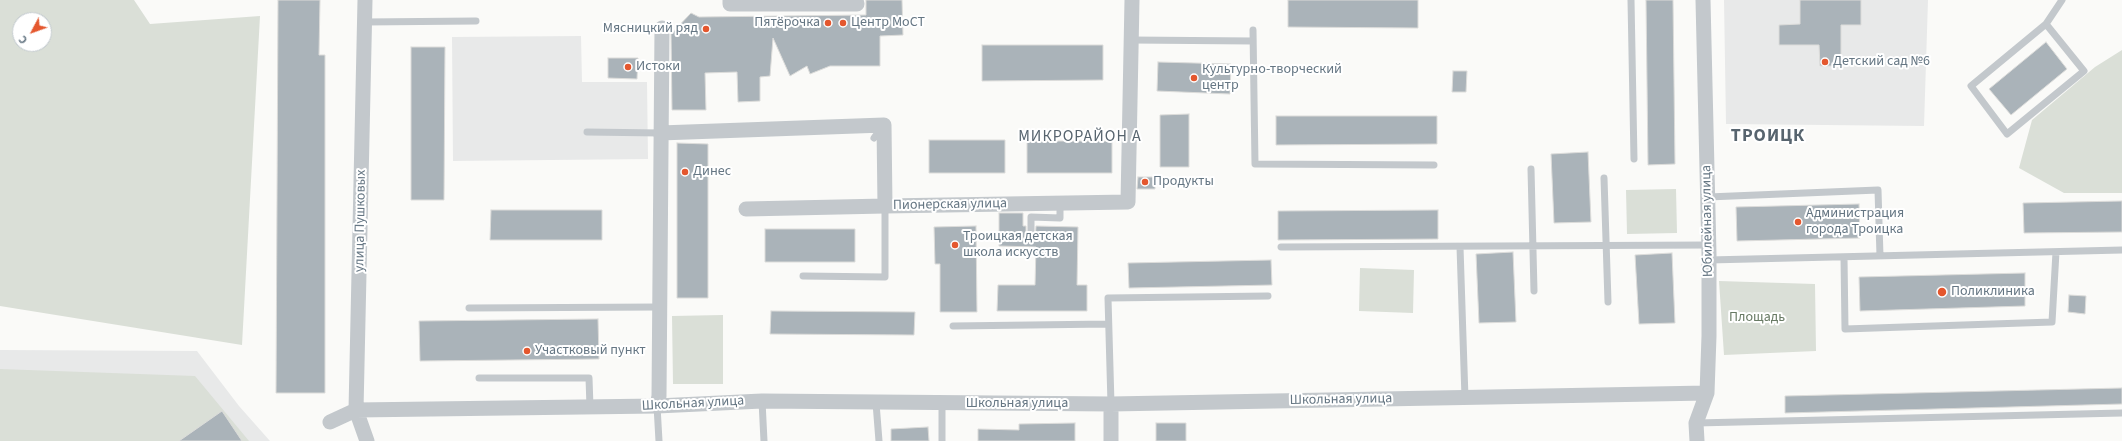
<!DOCTYPE html>
<meta charset="utf-8">
<style>
body{margin:0}
#map{position:relative;width:2122px;height:441px;overflow:hidden;background:#fafaf8;font-family:"Source Sans 3",sans-serif}
canvas{display:block}
.north{position:absolute;left:12px;top:12px;width:40px;height:40px;box-sizing:border-box;background:#fff;border:1px solid #c1c8cd;border-radius:50%;rotate:229deg;font-size:11px;font-weight:700;line-height:16px;text-align:center;color:#657683}
.north::after{content:'';display:block;margin:auto;width:14px;height:18px;background:#e4572e;clip-path:polygon(50% 0,100% 100%,50% 72%,0 100%)}
</style>
<div id="map">
<canvas width="2122" height="441"></canvas>
<div class="north">С</div>
</div>
<script>
const ctx = document.querySelector('canvas').getContext('2d');
ctx.lineJoin = 'round';
function fillPath(path, color) { ctx.fillStyle = color; ctx.fill(path, 'evenodd'); }
const toPath = rows => new Path2D(rows.map(r => 'M' + r).join(''));
function strokePath(path, color, width, dash) { ctx.strokeStyle = color; ctx.lineWidth = width; ctx.lineCap = dash ? 'butt' : 'round'; ctx.setLineDash(dash || []); ctx.stroke(path); }
function drawText(font, color, halo, rows, align = 'center') {
  ctx.font = font + ' "Source Sans 3",sans-serif'; ctx.lineWidth = 4; ctx.setLineDash([]); ctx.textBaseline = 'middle'; ctx.strokeStyle = halo; ctx.fillStyle = color; for (const [text, x, y, turn = 0] of rows) {
    ctx.save(); ctx.translate(x, y); ctx.rotate((+turn || 0) * Math.PI / 180); ctx.textAlign = isNaN(turn) ? turn : align; if (halo) ctx.strokeText(text, 0, 0); ctx.fillText(text, 0, 0); ctx.restore();
  }
}
const built = toPath([
 [1724,0,1928,0,1924,126,1726,124],
 [581,36,582,82,647,82,648,159,453,161,452,37],
 [0,350,197,351,239,406,270,441,0,441]
]);
const green = toPath([
 [0,0,134,0,150,24,260,16,242,345,0,306],
 [20,20,44,20,44,44,20,44],
 [2122,50,2122,193,2064,193,2019,168,2032,120,2095,67],
 [1676,189,1677,233,1627,234,1626,190],
 [1360,268,1414,270,1413,313,1359,311],
 [1719,281,1815,284,1816,351,1724,355],
 [723,315,723,384,673,384,672,316],
 [0,369,195,376,249,441,0,441]
]);
const building = toPath([
 [278,0,320,0,319,55,325,55,325,393,276,393,278,0],
 [866,0,902,0,903,35,880,36,880,66,830,66,810,74,807,66,790,76,773,38,770,76,760,77,760,101,738,102,737,72,705,73,706,110,672,110,671,34,691,13,699,17,866,15,866,0],
 [1288,0,1418,0,1418,28,1288,27,1288,0],
 [1646,0,1673,0,1675,164,1648,165,1646,0],
 [1800,0,1861,0,1861,25,1841,25,1841,66,1820,66,1819,45,1779,45,1779,25,1800,24,1800,0],
 [2046,42,2067,69,2011,115,1989,89,2046,42],
 [982,45,1103,45,1103,80,982,81,982,45],
 [411,47,445,47,444,200,411,200,411,47],
 [608,58,638,58,637,79,608,78,608,58],
 [1158,62,1231,64,1230,94,1157,91,1158,62],
 [1453,71,1467,71,1466,92,1452,92,1453,71],
 [1189,114,1189,167,1160,167,1160,115,1189,114],
 [1276,116,1437,116,1437,144,1276,145,1276,116],
 [929,140,1005,140,1005,173,929,173,929,140],
 [1027,141,1112,141,1112,173,1027,173,1027,141],
 [677,143,708,144,708,298,677,298,677,143],
 [1588,152,1591,222,1554,223,1551,154,1588,152],
 [1138,177,1155,177,1155,189,1137,189,1138,177],
 [2122,201,2122,232,2024,233,2023,203,2122,201],
 [1859,204,1860,238,1737,241,1736,207,1859,204],
 [491,210,602,210,602,240,490,240,491,210],
 [1438,210,1438,239,1278,240,1278,211,1438,210],
 [999,213,1023,213,1023,226,1026,226,1026,239,1031,244,1035,241,1036,226,1078,227,1077,285,1087,285,1087,311,997,311,998,285,1035,285,1036,247,999,246,999,213],
 [976,226,977,312,940,312,940,264,935,264,934,227,976,226],
 [765,229,855,229,855,262,765,262,765,229],
 [1513,252,1516,322,1479,323,1476,254,1513,252],
 [1672,253,1675,323,1639,324,1635,255,1672,253],
 [1271,260,1272,285,1129,288,1128,263,1271,260],
 [2025,273,2025,306,1860,311,1859,277,2025,273],
 [2069,295,2086,296,2085,314,2068,312,2069,295],
 [771,311,915,312,914,335,770,334,771,311],
 [598,319,599,359,420,361,419,321,598,319],
 [2122,388,2122,404,1785,413,1785,396,2122,388],
 [222,411,242,441,179,441,222,411],
 [1075,423,1075,441,978,441,978,429,1019,430,1019,424,1075,423],
 [1156,423,1186,423,1186,441,1156,441,1156,423],
 [928,427,929,441,891,441,891,429,928,427]
]);
const service = toPath([
 [1631,0,1634,159],
 [365,22,476,21],
 [2046,24,2084,71,2007,134,1971,86,2046,24,2062,0],
 [1253,30,1255,164,1434,165],
 [1131,40,1253,41],
 [587,132,660,133],
 [874,138,882,127],
 [1531,169,1534,291],
 [1604,178,1608,302],
 [1708,197,1878,190,1880,256],
 [1031,239,1031,217,1060,218,1060,203],
 [1281,247,1709,245],
 [1460,247,1465,398],
 [1844,257,1845,329,2052,322,2056,252],
 [1709,260,2122,250],
 [803,276,885,277,885,206],
 [469,308,659,307],
 [953,326,1108,324],
 [479,378,589,378,590,407],
 [762,401,764,441],
 [876,403,879,441],
 [942,404,942,441],
 [1111,404,1108,298,1268,296],
 [657,406,659,441],
 [1696,423,2122,413]
]);
const minor = toPath([
 [365,0,356,410,367,441],
 [730,0,730,4,857,4,856,0],
 [660,133,884,125,885,206,1128,202,1132,0],
 [746,209,885,206],
 [657,406,659,396,662,28],
 [330,422,356,410,657,406,762,401,1111,404,1707,393],
 [1111,441,1111,404],
 [1697,441,1696,423,1707,393,1709,336,1709,254,1703,0]
]);
const markers = [
 [828,23,4,"#e4572e"],
 [843,23,4,"#e4572e"],
 [706,29,4,"#e4572e"],
 [1825,62,4,"#e4572e"],
 [628,67,4,"#e4572e"],
 [1194,78,4,"#e4572e"],
 [685,172,4,"#e4572e"],
 [1145,182,4,"#e4572e"],
 [1798,222,4,"#e4572e"],
 [955,245,4,"#e4572e"],
 [1942,292,5,"#e4572e"],
 [527,351,4,"#e4572e"]
];
const poiNames = [
 ["Пятёрочка",820,23,"right"],
 ["Центр МоСТ",851,23],
 ["Мясницкий ряд",698,29,"right"],
 ["Детский сад №6",1833,62],
 ["Истоки",636,67],
 ["Культурно-творческий",1202,70],
 ["центр",1202,86],
 ["Динес",693,172],
 ["Продукты",1153,182],
 ["Администрация",1806,214],
 ["города Троицка",1806,230],
 ["Троицкая детская",963,237],
 ["школа искусств",963,253],
 ["Поликлиника",1951,292],
 ["Участковый пункт",535,351]
];
const streetNames = [
 ["Пионерская улица",950,205,-1],
 ["улица Пушковых",361,221,-89],
 ["Юбилейная улица",1708,221,-91],
 ["Школьная улица",1341,400,-1],
 ["Школьная улица",693,404,-3],
 ["Школьная улица",1017,404]
];
const parkNames = [
 ["Площадь",1757,318]
];
const quarterNames = [
 ["МИКРОРАЙОН А",1080,137]
];
const districtNames = [
 ["ТРОИЦК",1768,137]
];
fillPath(built, '#e8e9e9');
fillPath(green, '#dadfd7');
fillPath(building, '#aab3b9');
strokePath(building, '#dcdcda', 1);
strokePath(service, '#c3c8cc', 7);
strokePath(minor, '#c3c8cc', 15);
for (const [x, y, r, color] of markers) { const dot = new Path2D(); dot.arc(x, y, r, 0, 2 * Math.PI); ctx.fillStyle = color; ctx.fill(dot); strokePath(dot, '#fff', 1.5); }
drawText('14px', '#657683', '#fff', poiNames, 'left');
drawText('14px', '#657683', '#fff', streetNames);
drawText('14px', '#687a64', '#fff', parkNames);
ctx.letterSpacing = '1px';
drawText('16px', '#57646e', '#fff', quarterNames);
ctx.letterSpacing = '0px';
ctx.letterSpacing = '1px';
drawText('bold 18px', '#57646e', '#fff', districtNames);
ctx.letterSpacing = '0px';
</script>
